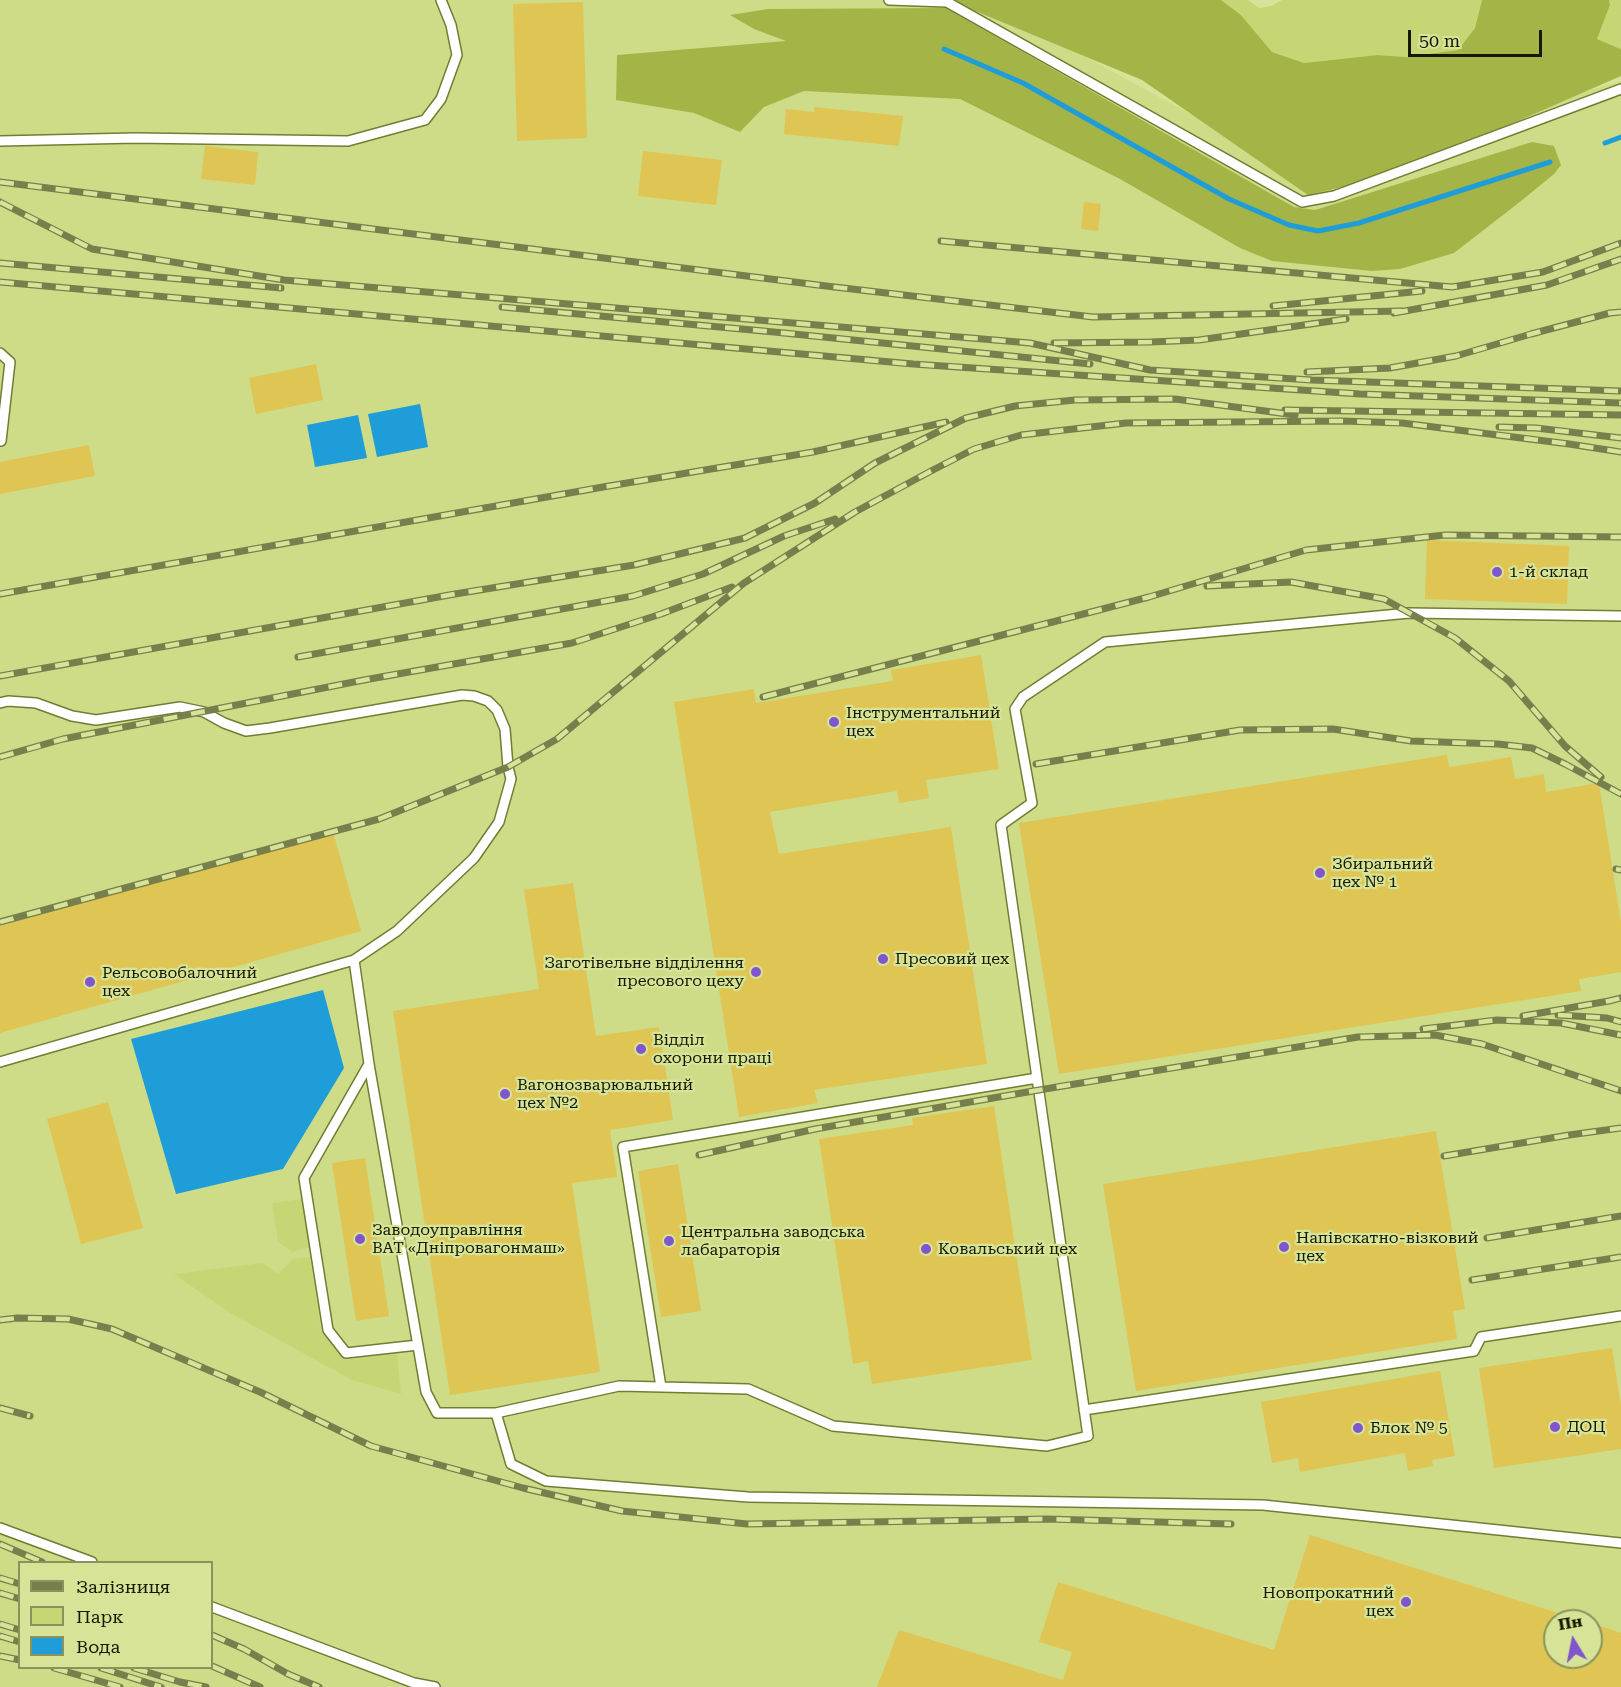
<!DOCTYPE html>
<meta charset="utf-8">
<style>
body{margin:0}
#map{position:relative;width:1621px;height:1687px;overflow:hidden;background:#d7e498;font-family:"Roboto Serif",serif}
canvas{display:block}
.legend{position:absolute;left:18px;top:1561px;width:195px;height:108px;box-sizing:border-box;background:#d7e498;border:2px solid #8a935b;margin:0;padding:8px 10px;list-style:none;font-size:18px;color:#161900}
.legend li{display:flex;align-items:center;gap:12px;height:30px}
.legend b{width:30px;border:2px solid #8a935b}
.north{position:absolute;left:1543px;top:1609px;width:60px;height:60px;box-sizing:border-box;background:#d7e498;border:2px solid #8a935b;border-radius:50%;rotate:350deg;font-size:16px;font-weight:700;line-height:24px;text-align:center;color:#161900}
.north::after{content:'';display:block;margin:auto;width:21px;height:27px;background:#8055ce;clip-path:polygon(50% 0,100% 100%,50% 72%,0 100%)}
.scale{position:absolute;left:1408px;top:30px;width:134px;height:27px;box-sizing:border-box;border:3px solid #161900;border-top:0;padding-left:8px;font-size:18px;line-height:21px;white-space:nowrap;color:#161900;-webkit-text-stroke:4px #d7e498;paint-order:stroke}
</style>
<div id="map">
<canvas width="1621" height="1687"></canvas>
<ul class="legend">
<li><b style="height:8px;background:#777f4c"></b>Залізниця</li>
<li><b style="height:16px;background:#c7d675"></b>Парк</li>
<li><b style="height:16px;background:#1e9dd9"></b>Вода</li>
</ul>
<div class="north">Пн</div>
<div class="scale">50 m</div>
</div>
<script>
const ctx = document.querySelector('canvas').getContext('2d');
ctx.lineJoin = 'round';
function fillPath(path, color) { ctx.fillStyle = color; ctx.fill(path, 'evenodd'); }
const toPath = rows => new Path2D(rows.map(r => 'M' + r).join(''));
function strokePath(path, color, width, dash) { ctx.strokeStyle = color; ctx.lineWidth = width; ctx.lineCap = dash ? 'butt' : 'round'; ctx.setLineDash(dash || []); ctx.stroke(path); }
function drawText(font, color, halo, rows, align = 'center') {
  ctx.font = font + ' "Roboto Serif",serif'; ctx.lineWidth = 4.5; ctx.setLineDash([]); ctx.textBaseline = 'middle'; ctx.strokeStyle = halo; ctx.fillStyle = color; for (const [text, x, y, turn = 0] of rows) {
    ctx.save(); ctx.translate(x, y); ctx.rotate((+turn || 0) * Math.PI / 180); ctx.textAlign = isNaN(turn) ? turn : align; if (halo) ctx.strokeText(text, 0, 0); ctx.fillText(text, 0, 0); ctx.restore();
  }
}
const built = toPath([
 [0,0,981,0,1301,174,1310,173,1621,81,1621,1687,0,1687],
 [20,1562,212,1562,212,1668,20,1668],
 [1555,1621,1591,1621,1591,1657,1555,1657]
]);
const green = toPath([
 [1221,0,1248,0,1259,8,1271,6,1282,0,1482,0,1475,28,1458,50,1406,57,1377,55,1304,63,1272,52,1241,15],
 [1609,0,1621,0,1621,49,1597,39,1610,5],
 [302,1199,309,1247,292,1252,278,1242,272,1203],
 [310,1257,321,1330,345,1360,397,1353,401,1394,352,1380,230,1313,174,1274,263,1263,278,1274,293,1259]
]);
const forest = toPath([
 [944,0,1221,0,1241,15,1272,52,1304,63,1377,55,1406,57,1458,50,1475,28,1482,0,1609,0,1610,5,1597,39,1621,49,1621,76,1495,131,1351,185,1308,195,1142,80,956,3],
 [946,8,1294,207,1315,210,1532,142,1554,146,1561,165,1554,174,1521,201,1454,253,1400,269,1372,271,1272,261,1240,248,1120,179,960,99,804,91,764,107,740,132,694,113,616,100,617,55,786,41,754,29,730,15,768,9]
]);
const water = toPath([
 [420,404,428,447,377,457,368,414],
 [358,415,367,458,315,467,307,425],
 [323,990,344,1068,283,1169,176,1194,131,1039]
]);
const stream = toPath([
 [944,49,1023,83,1229,199,1289,225,1318,231,1359,223,1550,162],
 [1605,143,1621,137]
]);
const building = toPath([
 [583,2,587,138,517,141,513,4],
 [814,107,903,116,899,146,784,134,786,109,814,112],
 [205,146,258,152,255,185,201,179],
 [643,151,722,160,716,205,638,196],
 [1084,202,1101,204,1098,231,1081,229],
 [316,364,323,400,256,414,249,378],
 [89,445,95,476,0,494,0,462],
 [1427,540,1569,546,1567,604,1425,599],
 [981,655,999,769,926,780,929,798,899,803,897,791,770,812,779,854,951,827,987,1064,814,1090,818,1103,739,1117,674,702,754,689,756,703,893,681,891,670],
 [1447,755,1449,767,1511,757,1515,779,1544,774,1546,792,1599,783,1621,923,1621,972,1579,979,1581,991,1059,1074,1019,823],
 [333,832,361,931,0,1033,0,926],
 [573,883,596,1036,659,1027,673,1120,610,1130,617,1177,572,1183,600,1372,450,1395,393,1011,539,989,524,890],
 [108,1102,143,1228,81,1244,47,1119],
 [994,1106,1032,1360,872,1384,868,1361,853,1364,819,1139,913,1125,912,1118],
 [1436,1131,1465,1309,1453,1311,1457,1339,1136,1391,1103,1184],
 [365,1158,389,1316,356,1321,332,1163],
 [678,1164,701,1311,661,1317,638,1171],
 [1612,1348,1621,1406,1621,1449,1494,1468,1479,1368],
 [1440,1371,1455,1456,1432,1460,1433,1466,1408,1471,1405,1453,1300,1472,1298,1458,1272,1463,1261,1402],
 [1310,1535,1555,1612,1555,1657,1591,1657,1591,1623,1621,1633,1621,1687,877,1687,899,1630,1063,1680,1072,1652,1039,1642,1058,1582,1274,1650]
]);
const lane = toPath([
 [889,0,947,2,1302,202,1334,196,1621,89],
 [0,141,135,138,348,141,425,120,441,99,457,55,451,25,441,0],
 [0,353,10,362,1,441],
 [0,703,8,701,36,703,72,716,96,720,180,707,204,712,224,723,246,731,270,728,462,695,474,696,488,701,497,710,505,729,508,767,511,779,499,822,474,858,397,931,354,960,369,1064,426,1392,437,1413,496,1413,511,1464,546,1481,748,1497,1263,1505,1621,1543],
 [0,1062,354,960],
 [369,1064,304,1178,328,1330,346,1353,418,1345],
 [661,1387,623,1147,1037,1078],
 [1084,1410,1474,1351,1481,1337,1621,1316],
 [496,1413,619,1386,748,1389,833,1426,1047,1446,1088,1436,1001,825,1032,803,1015,709,1023,697,1105,642,1409,613,1621,616],
 [0,1528,92,1562],
 [212,1607,414,1683,435,1687]
]);
const rail = toPath([
 [0,182,826,286,1093,317,1402,311],
 [0,202,92,249,284,280,1030,343,1150,370,1312,380,1621,391],
 [941,241,1452,287,1543,272,1621,243],
 [0,263,281,288],
 [0,282,913,364,1360,394,1621,403],
 [1273,306,1422,291],
 [502,307,774,332,1090,364],
 [1394,313,1547,285,1621,259],
 [1054,343,1151,342,1199,340,1346,319],
 [1307,372,1390,368,1456,356,1531,334,1610,313,1621,312],
 [1285,410,1621,415],
 [1499,427,1536,428,1621,438],
 [1207,586,1291,582,1384,599,1455,638,1509,681,1565,746,1601,777],
 [0,594,603,487,813,452,946,422],
 [298,657,633,596,703,574,784,536,835,519],
 [0,676,455,594,634,565,745,538,815,503,875,463,966,418,1015,406,1075,400,1175,399,1295,415],
 [763,697,1149,597,1306,550,1445,535,1621,537],
 [0,757,63,739,364,680,572,643,661,614,732,587],
 [1036,764,1240,730,1333,729,1411,741,1498,744,1532,748,1565,764,1621,794],
 [1616,869,1621,870],
 [0,922,379,819,508,767,557,739,744,583,855,512,931,471,974,449,1021,435,1126,423,1342,421,1402,423,1569,444,1621,452],
 [1558,1015,1607,1018,1621,1022],
 [1523,1016,1609,1001,1621,998],
 [1423,1029,1497,1020,1561,1023,1621,1035],
 [699,1155,815,1129,1039,1090,1358,1037,1435,1035,1482,1044,1621,1091],
 [1444,1156,1569,1135,1621,1128],
 [1487,1238,1621,1216],
 [1472,1280,1621,1257],
 [0,1320,17,1318,68,1319,112,1329,260,1392,371,1446,523,1488,622,1511,747,1524,1047,1519,1231,1524],
 [0,1408,30,1416],
 [0,1544,42,1562],
 [0,1578,20,1584],
 [0,1593,20,1599],
 [0,1624,20,1630],
 [212,1635,244,1649,288,1674,319,1687],
 [0,1636,20,1642],
 [0,1656,20,1660],
 [212,1666,260,1687],
 [54,1668,120,1687],
 [101,1668,161,1687],
 [134,1668,180,1682,206,1687]
]);
const markers = [
 [1497,572,6,"#8055ce"],
 [834,722,6,"#8055ce"],
 [1320,873,6,"#8055ce"],
 [883,959,6,"#8055ce"],
 [756,972,6,"#8055ce"],
 [90,982,6,"#8055ce"],
 [641,1049,6,"#8055ce"],
 [505,1094,6,"#8055ce"],
 [360,1239,6,"#8055ce"],
 [669,1241,6,"#8055ce"],
 [1284,1247,6,"#8055ce"],
 [926,1249,6,"#8055ce"],
 [1555,1427,6,"#8055ce"],
 [1358,1428,6,"#8055ce"],
 [1406,1602,6,"#8055ce"]
];
const poiNames = [
 ["1-й склад",1509,572],
 ["Інструментальний",846,713],
 ["цех",846,731],
 ["Збиральний",1332,864],
 ["цех № 1",1332,882],
 ["Пресовий цех",895,959],
 ["Заготівельне відділення",744,963,"right"],
 ["пресового цеху",744,981,"right"],
 ["Рельсовобалочний",102,973],
 ["цех",102,991],
 ["Відділ",653,1040],
 ["охорони праці",653,1058],
 ["Вагонозварювальний",517,1085],
 ["цех №2",517,1103],
 ["Заводоуправління",372,1230],
 ["ВАТ «Дніпровагонмаш»",372,1248],
 ["Центральна заводська",681,1232],
 ["лабараторія",681,1250],
 ["Напівскатно-візковий",1296,1238],
 ["цех",1296,1256],
 ["Ковальський цех",938,1249],
 ["ДОЦ",1567,1427],
 ["Блок № 5",1370,1428],
 ["Новопрокатний",1394,1593,"right"],
 ["цех",1394,1611,"right"]
];
fillPath(built, '#cedc88');
fillPath(green, '#c7d675');
fillPath(forest, '#a5b447');
fillPath(water, '#1e9dd9');
strokePath(stream, '#1e9dd9', 5);
fillPath(building, '#dfc553');
strokePath(lane, '#727c33', 12);
strokePath(lane, '#fff', 9);
strokePath(rail, '#777f4c', 7);
strokePath(rail, '#d7e498', 4.5, [14]);
for (const [x, y, r, color] of markers) { const dot = new Path2D(); dot.arc(x, y, r, 0, 2 * Math.PI); ctx.fillStyle = color; ctx.fill(dot); strokePath(dot, '#d7e498', 2); }
drawText('16px', '#161900', '#d7e498', poiNames, 'left');
</script>
